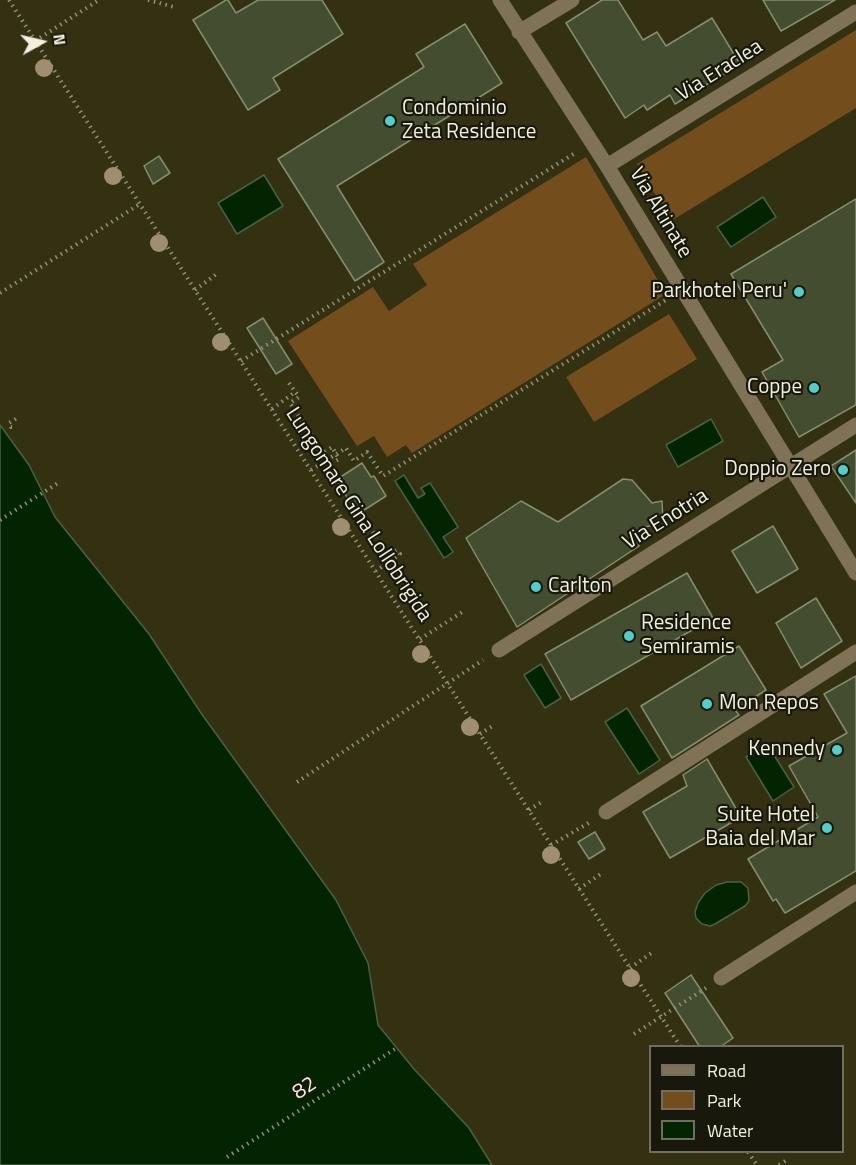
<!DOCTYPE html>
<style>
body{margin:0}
#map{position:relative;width:856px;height:1165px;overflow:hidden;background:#343113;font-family:"Titillium Web",sans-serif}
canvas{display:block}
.legend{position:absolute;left:649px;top:1045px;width:195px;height:108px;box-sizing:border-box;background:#19180c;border:2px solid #6f6e60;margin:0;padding:8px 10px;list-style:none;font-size:18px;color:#f1f0de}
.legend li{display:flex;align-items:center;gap:12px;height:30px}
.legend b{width:30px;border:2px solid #6f6e60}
.north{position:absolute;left:12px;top:12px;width:60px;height:60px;-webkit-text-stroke:4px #19180c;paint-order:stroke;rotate:82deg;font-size:16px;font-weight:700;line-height:24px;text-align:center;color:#f1f0de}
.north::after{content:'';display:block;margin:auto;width:21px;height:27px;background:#f1f0de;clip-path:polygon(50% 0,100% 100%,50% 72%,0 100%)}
</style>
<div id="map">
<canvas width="856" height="1165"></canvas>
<ul class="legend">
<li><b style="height:8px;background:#807256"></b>Road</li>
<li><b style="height:16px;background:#744d1c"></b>Park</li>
<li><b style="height:16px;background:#022400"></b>Water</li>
</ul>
<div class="north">N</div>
</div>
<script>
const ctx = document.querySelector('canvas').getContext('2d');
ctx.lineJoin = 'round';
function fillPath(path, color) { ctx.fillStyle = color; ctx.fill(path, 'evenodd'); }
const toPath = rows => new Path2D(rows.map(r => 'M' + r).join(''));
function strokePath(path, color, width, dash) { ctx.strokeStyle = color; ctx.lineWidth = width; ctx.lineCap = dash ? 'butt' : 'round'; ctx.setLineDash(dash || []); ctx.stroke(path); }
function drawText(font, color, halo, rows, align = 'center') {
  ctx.font = font + ' "Titillium Web",sans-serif'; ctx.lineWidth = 4.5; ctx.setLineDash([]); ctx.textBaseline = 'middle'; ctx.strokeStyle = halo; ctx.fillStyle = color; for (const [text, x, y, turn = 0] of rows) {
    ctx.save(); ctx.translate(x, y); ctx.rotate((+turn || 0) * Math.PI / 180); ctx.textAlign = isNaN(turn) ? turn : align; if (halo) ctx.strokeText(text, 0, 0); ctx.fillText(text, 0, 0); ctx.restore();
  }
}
const green = toPath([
 [856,30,856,108,671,221,637,164],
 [586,157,666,294,412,453,406,445,387,457,374,436,357,446,288,341,373,287,389,311,427,285,413,264],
 [669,314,697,359,594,422,566,377]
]);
const water = toPath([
 [264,175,283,206,237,234,218,203,264,175],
 [763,197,776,217,731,247,717,227,763,197],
 [711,419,723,441,678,467,666,445,711,419],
 [0,425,29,465,55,517,149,634,201,713,336,900,368,963,378,1025,414,1069,469,1128,492,1165,0,1165,0,425],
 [404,475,418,498,425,494,421,488,430,483,458,527,443,537,453,552,444,558,395,481,404,475],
 [541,664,561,698,545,708,524,675,541,664],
 [627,708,660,760,639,774,605,722,627,708],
 [767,744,794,787,773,801,746,757,767,744],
 [727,882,741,882,748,888,749,901,745,906,715,924,710,926,702,924,696,918,695,912,698,903,705,893,716,885,727,882]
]);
const building = toPath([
 [226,0,228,0,236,13,258,0,322,0,343,34,273,78,280,90,248,110,193,20,226,0],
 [602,0,618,0,643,40,657,32,666,46,712,18,740,64,675,104,670,95,647,110,644,105,625,118,566,23,602,0],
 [763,0,835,0,781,31,763,0],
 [465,24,502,83,337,186,384,262,355,281,278,159,424,67,416,54,465,24],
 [159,156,170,173,153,184,144,166,159,156],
 [856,199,856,405,799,437,762,372,783,360,731,274,856,199],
 [263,318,292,364,276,374,247,328,263,318],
 [856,450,856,503,831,466,856,450],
 [362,463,371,477,374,476,386,496,358,514,336,480,362,463],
 [623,479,632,480,652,503,662,501,663,522,639,529,639,546,517,627,466,538,521,501,558,522,623,479],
 [773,526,798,569,757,593,732,551,773,526],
 [687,573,713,618,571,700,545,654,687,573],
 [816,598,842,641,801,668,776,623,816,598],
 [739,646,766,690,735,710,739,715,672,758,641,706,739,646],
 [856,676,856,871,785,913,776,899,773,901,748,859,818,817,789,766,847,733,824,694,856,676],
 [707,759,741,817,670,858,643,812,687,786,683,775,707,759],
 [595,832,605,849,589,859,578,842,595,832],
 [691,975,733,1038,720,1047,700,1047,665,993,691,975]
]);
const path = toPath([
 [9,0,680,1046],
 [148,0,174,7],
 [35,41,99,0],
 [195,290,218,273],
 [0,293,140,204],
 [241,361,575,153],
 [289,383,299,397,290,403,323,453,332,447,339,459,329,465,388,555,397,550,400,554,376,571],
 [272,409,295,392],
 [12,427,11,427,9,423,19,417],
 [311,470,346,448,354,461,367,452,383,476,666,300],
 [0,520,58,483],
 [420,639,464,611],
 [480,734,494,725],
 [297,782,483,660],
 [529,810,543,801],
 [551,845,592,821],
 [579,889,602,873],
 [630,968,653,952],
 [634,1034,706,988],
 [748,1152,757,1165],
 [227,1157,398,1047],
 [779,1165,787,1160]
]);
const minor = toPath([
 [500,0,607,166,856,573],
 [519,32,572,0],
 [607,166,856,12],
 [499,650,856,425],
 [606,812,856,652],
 [721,978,856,892]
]);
const trees = [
 [44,68],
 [113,176],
 [159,243],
 [221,342],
 [341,527],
 [421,654],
 [470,727],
 [551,855],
 [631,978]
];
const markers = [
 [390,121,6,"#52cdcc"],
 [799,292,6,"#52cdcc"],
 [814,388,6,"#52cdcc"],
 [843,470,6,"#52cdcc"],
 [536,587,6,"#52cdcc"],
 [629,636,6,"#52cdcc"],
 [707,704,6,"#52cdcc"],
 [837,750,6,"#52cdcc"],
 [827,828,6,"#52cdcc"]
];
const streetNames = [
 ["Via Eraclea",720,71,-32],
 ["Via Altinate",660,213,59],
 ["Lungomare Gina Lollobrigida",358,515,57],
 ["Via Enotria",666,520,-32],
 ["82",305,1089,-33]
];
const poiNames = [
 ["Condominio",402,109,"left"],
 ["Zeta Residence",402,133,"left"],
 ["Parkhotel Peru'",787,292],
 ["Coppe",802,388],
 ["Doppio Zero",831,470],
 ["Carlton",548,587,"left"],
 ["Residence",641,624,"left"],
 ["Semiramis",641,648,"left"],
 ["Mon Repos",719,704,"left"],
 ["Kennedy",825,750],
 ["Suite Hotel",815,816],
 ["Baia del Mar",815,840]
];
fillPath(green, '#744d1c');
fillPath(water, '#022400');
strokePath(water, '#4a6143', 1.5);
fillPath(building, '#454d31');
strokePath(building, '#848e6f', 1.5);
strokePath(path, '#918f77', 4, [1.5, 4.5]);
strokePath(minor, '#807256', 15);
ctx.fillStyle = '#a08e70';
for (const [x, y] of trees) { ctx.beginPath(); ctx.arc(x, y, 9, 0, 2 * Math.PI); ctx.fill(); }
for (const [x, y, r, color] of markers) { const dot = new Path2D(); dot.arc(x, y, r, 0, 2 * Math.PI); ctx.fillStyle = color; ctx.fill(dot); strokePath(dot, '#19180c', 2); }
drawText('21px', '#f1f0de', '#19180c', streetNames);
drawText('21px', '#f1f0de', '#19180c', poiNames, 'right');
</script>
